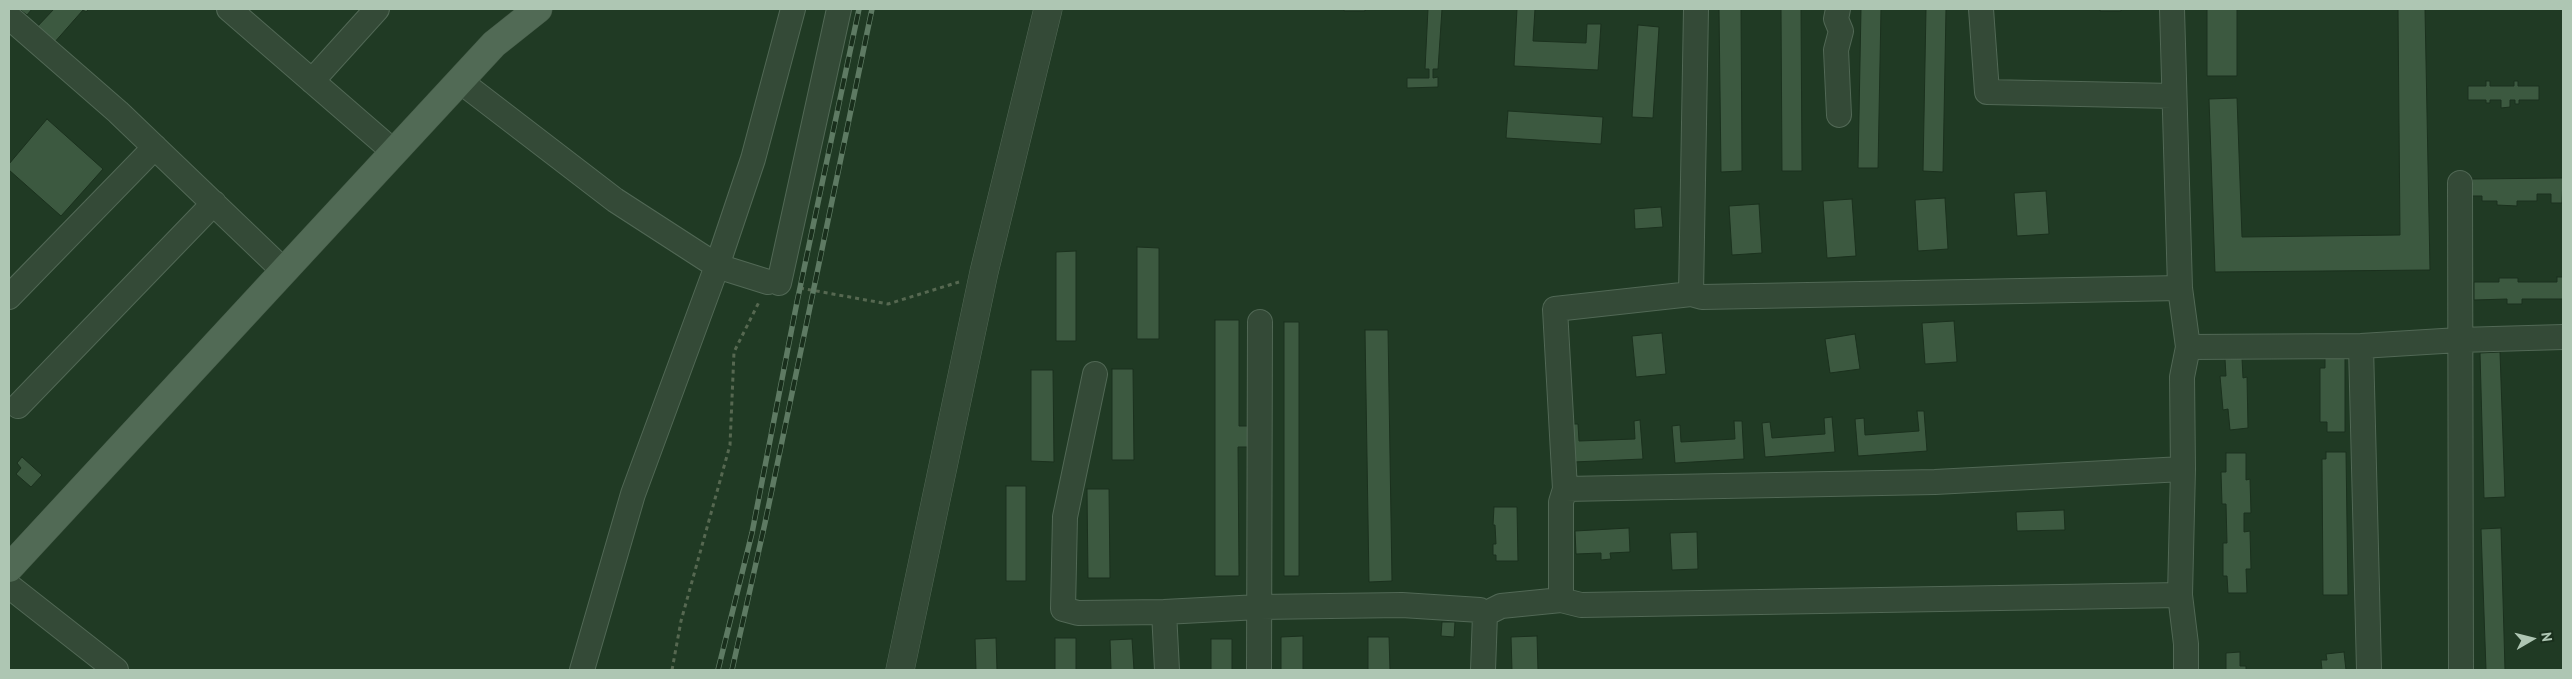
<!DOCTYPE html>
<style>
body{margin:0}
#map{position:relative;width:2572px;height:679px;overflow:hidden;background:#203a24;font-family:"PT Sans",sans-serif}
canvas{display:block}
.frame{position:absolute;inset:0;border:10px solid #aec6b3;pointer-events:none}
.north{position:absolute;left:2507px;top:614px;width:50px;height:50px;-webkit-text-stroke:4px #192f1c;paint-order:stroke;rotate:82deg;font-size:14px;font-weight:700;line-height:20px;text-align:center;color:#aec6b3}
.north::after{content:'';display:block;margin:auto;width:18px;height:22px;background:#aec6b3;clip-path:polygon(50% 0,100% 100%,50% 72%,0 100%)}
</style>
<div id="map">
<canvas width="2572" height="679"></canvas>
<div class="frame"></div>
<div class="north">N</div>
</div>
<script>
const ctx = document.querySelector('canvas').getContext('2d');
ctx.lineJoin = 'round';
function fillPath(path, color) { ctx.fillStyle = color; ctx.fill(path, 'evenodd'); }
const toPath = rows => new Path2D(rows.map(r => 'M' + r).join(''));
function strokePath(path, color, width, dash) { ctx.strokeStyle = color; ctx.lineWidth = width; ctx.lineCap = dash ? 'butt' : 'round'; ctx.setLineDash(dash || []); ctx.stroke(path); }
const building = toPath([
 [19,9,32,9,27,15,19,9],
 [54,9,89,9,86,12,83,10,53,44,36,28,54,9],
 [1344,9,1365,9,1365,11,1344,11,1344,9],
 [1428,9,1442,9,1438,69,1433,69,1433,78,1438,77,1438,87,1407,88,1407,78,1429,78,1429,69,1425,69,1428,9],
 [1517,9,1535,9,1533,41,1586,43,1587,24,1601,24,1598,70,1514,66,1517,9],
 [1719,9,1741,9,1742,171,1721,172,1719,9],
 [1781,9,1801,9,1802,171,1782,171,1781,9],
 [1861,9,1881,9,1878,168,1858,168,1861,9],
 [1926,9,1946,9,1943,172,1923,171,1926,9],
 [2100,9,2121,9,2121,11,2100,11,2100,9],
 [2207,9,2237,9,2237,76,2207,76,2207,9],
 [2398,9,2425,9,2430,270,2215,272,2209,99,2237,98,2242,237,2400,235,2398,9],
 [1638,25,1659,27,1653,118,1632,117,1638,25],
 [2486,81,2490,81,2490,86,2514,86,2514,81,2518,81,2518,86,2539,86,2539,100,2519,100,2519,104,2515,104,2515,100,2510,100,2510,107,2501,108,2501,100,2490,100,2490,103,2486,103,2486,100,2468,100,2468,86,2486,86,2486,81],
 [1508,111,1603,117,1601,144,1506,138,1508,111],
 [47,119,103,169,61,216,9,170,9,164,47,119],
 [2563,178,2562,203,2551,203,2551,194,2537,194,2537,201,2517,201,2517,206,2497,205,2497,201,2482,201,2482,196,2472,196,2472,179,2563,178],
 [2046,191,2049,234,2017,236,2014,193,2046,191],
 [1945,198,1948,249,1918,251,1915,200,1945,198],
 [1852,199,1856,256,1827,258,1823,201,1852,199],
 [1759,204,1762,253,1732,255,1729,206,1759,204],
 [1661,207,1663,227,1635,229,1634,209,1661,207],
 [1137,247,1159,248,1159,339,1137,339,1137,247],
 [1076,251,1076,341,1056,341,1056,252,1076,251],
 [2557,277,2563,277,2563,299,2522,299,2522,304,2507,304,2507,299,2474,300,2474,282,2499,282,2499,278,2518,278,2518,282,2557,282,2557,277],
 [1215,320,1239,320,1239,426,1251,426,1251,447,1238,447,1239,576,1215,576,1215,320],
 [1954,321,1957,362,1925,364,1922,323,1954,321],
 [1284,322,1299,322,1299,576,1284,576,1284,322],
 [1365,330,1388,330,1392,581,1369,582,1365,330],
 [1662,333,1666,374,1636,377,1632,336,1662,333],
 [1855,334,1860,369,1830,373,1825,339,1855,334],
 [2500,352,2505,497,2484,498,2480,353,2500,352],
 [2242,358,2243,378,2247,377,2248,428,2230,430,2228,409,2223,410,2220,376,2226,376,2225,359,2242,358],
 [2325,358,2345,358,2345,432,2327,432,2327,422,2320,422,2320,368,2325,368,2325,358],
 [1112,369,1133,369,1134,460,1112,460,1112,369],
 [1031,370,1053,370,1054,462,1031,461,1031,370],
 [1917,411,1924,411,1927,451,1858,456,1855,419,1864,418,1865,435,1919,431,1917,411],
 [1832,417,1835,452,1765,457,1762,423,1770,422,1772,438,1825,434,1824,418,1832,417],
 [1640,420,1643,459,1573,462,1571,424,1578,424,1579,441,1635,439,1634,421,1640,420],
 [1734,421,1742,421,1744,459,1675,463,1672,426,1680,425,1681,442,1735,439,1734,421],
 [2326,452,2346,452,2348,595,2323,595,2322,459,2326,459,2326,452],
 [2226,453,2246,453,2246,480,2250,479,2251,513,2244,513,2244,532,2250,531,2251,569,2246,569,2247,593,2228,593,2227,576,2223,576,2223,543,2227,543,2226,504,2222,504,2221,472,2226,472,2226,453],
 [22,457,42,475,31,487,16,474,21,468,17,463,22,457],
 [1006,486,1026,486,1026,581,1006,581,1006,486],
 [1087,489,1109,489,1110,578,1088,578,1087,489],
 [1494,507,1517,507,1518,561,1496,561,1496,555,1493,555,1493,544,1496,544,1495,525,1493,525,1494,507],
 [2064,510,2065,530,2017,531,2016,512,2064,510],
 [1629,528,1630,552,1610,553,1611,559,1601,560,1601,553,1576,554,1575,531,1629,528],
 [2501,528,2505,670,2486,670,2481,529,2501,528],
 [1697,532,1698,569,1672,570,1670,533,1697,532],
 [1442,622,1455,622,1454,637,1441,636,1442,622],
 [1303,636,1303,670,1281,670,1281,637,1303,636],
 [1537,636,1538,670,1512,670,1511,637,1537,636],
 [1368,637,1389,637,1390,670,1368,670,1368,637],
 [996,638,997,670,976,670,975,639,996,638],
 [1055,638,1076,638,1076,670,1055,670,1055,638],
 [1132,639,1134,670,1111,670,1110,640,1132,639],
 [1211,639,1232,639,1232,670,1211,670,1211,639],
 [2240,652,2240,666,2246,666,2246,670,2226,670,2226,653,2240,652],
 [2344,652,2346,670,2322,670,2321,660,2327,660,2326,654,2344,652]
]);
const path = toPath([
 [800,288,888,304,959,282],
 [672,670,681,621,730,445,734,352,759,302]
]);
const minor = toPath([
 [229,9,394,152],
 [1838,9,1836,19,1841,31,1836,50,1839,115],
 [1981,9,1987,92,2173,96],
 [2172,9,2180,288,2188,347,2182,377,2183,469,2180,595,2186,644,2186,670],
 [9,17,118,112,284,271],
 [312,81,377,9],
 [460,81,615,200,717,266,768,282],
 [2460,183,2461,670],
 [779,283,839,9],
 [1691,294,1696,9],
 [9,297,155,147],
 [2361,346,2369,670],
 [2188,347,2361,346,2459,340,2563,337],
 [1095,374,1065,517,1063,609,1078,613,1164,612,1259,607,1402,605,1480,610,1485,614,1483,670],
 [18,406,214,203],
 [1565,489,1935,482,2183,469],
 [9,586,116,670],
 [1561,600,1561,502,1565,489,1555,309,1691,294,1702,297,2180,288],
 [1164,612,1167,670],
 [1485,614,1501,606,1561,600,1581,605,2180,595],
 [582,670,633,494,717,266,753,159,793,9],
 [1259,670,1260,322]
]);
const tertiary = toPath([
 [900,670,984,272,1048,9]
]);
const primary = toPath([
 [9,568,494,44,538,9]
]);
const rail = toPath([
 [718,670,752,533,797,302,859,9],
 [732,670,765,523,872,9]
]);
fillPath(building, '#3c5940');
strokePath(building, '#1b311e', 1);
strokePath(minor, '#516855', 26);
strokePath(tertiary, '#516855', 29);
strokePath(primary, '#405643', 29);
strokePath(path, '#566851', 3, [4, 4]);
strokePath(minor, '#344a37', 24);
strokePath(tertiary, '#344a37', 28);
strokePath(primary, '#516a55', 28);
strokePath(rail, '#5e7a63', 5.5);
strokePath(rail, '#192f1c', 4, [11]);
</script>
